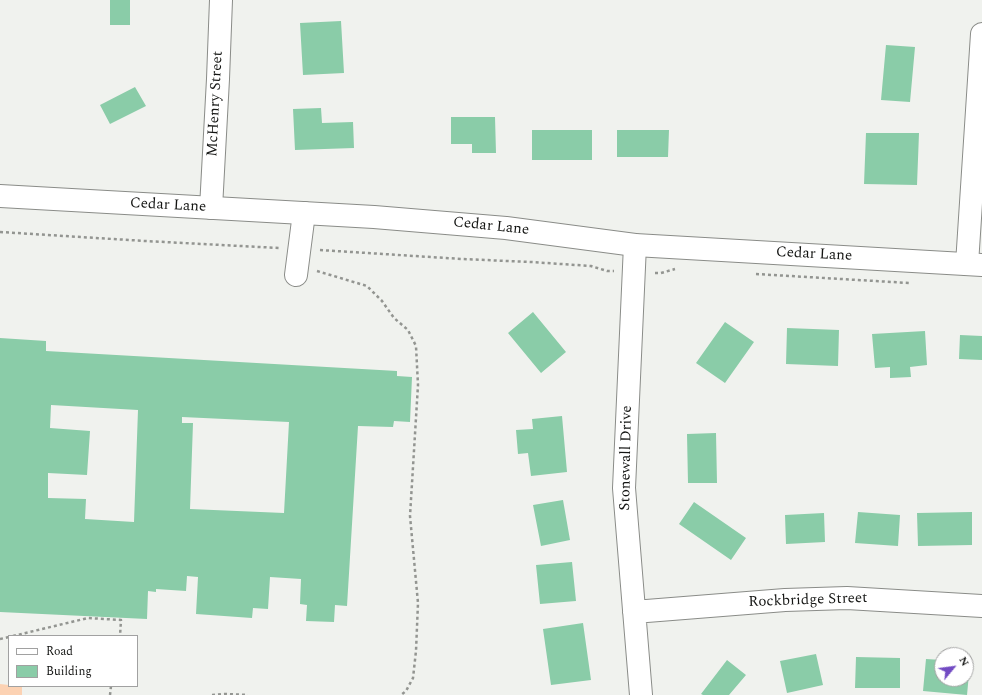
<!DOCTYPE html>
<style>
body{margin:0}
#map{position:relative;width:982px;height:695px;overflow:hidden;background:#f0f2ee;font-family:Spectral,serif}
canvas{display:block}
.legend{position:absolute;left:8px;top:635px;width:130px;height:52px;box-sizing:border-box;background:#fff;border:1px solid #a1a1a1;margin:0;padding:5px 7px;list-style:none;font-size:12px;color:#141513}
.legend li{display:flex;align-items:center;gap:8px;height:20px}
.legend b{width:20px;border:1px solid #a1a1a1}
.north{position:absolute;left:934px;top:647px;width:40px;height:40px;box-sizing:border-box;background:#fff;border:1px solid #a1a1a1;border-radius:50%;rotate:61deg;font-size:11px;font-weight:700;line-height:16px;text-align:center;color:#141513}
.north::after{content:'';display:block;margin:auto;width:14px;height:18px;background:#724bc3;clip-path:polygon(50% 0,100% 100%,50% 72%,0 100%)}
</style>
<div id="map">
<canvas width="982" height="695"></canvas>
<ul class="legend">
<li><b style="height:5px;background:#fff"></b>Road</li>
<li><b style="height:11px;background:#8acca8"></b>Building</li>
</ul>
<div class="north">N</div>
</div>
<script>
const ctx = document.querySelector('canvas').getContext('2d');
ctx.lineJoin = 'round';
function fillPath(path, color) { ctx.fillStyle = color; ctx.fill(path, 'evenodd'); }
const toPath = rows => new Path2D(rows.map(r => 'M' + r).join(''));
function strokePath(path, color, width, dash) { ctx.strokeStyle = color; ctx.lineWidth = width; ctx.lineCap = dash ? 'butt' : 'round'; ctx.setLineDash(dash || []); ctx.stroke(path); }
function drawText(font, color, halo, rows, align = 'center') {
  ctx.font = font + ' Spectral,serif'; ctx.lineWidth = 3; ctx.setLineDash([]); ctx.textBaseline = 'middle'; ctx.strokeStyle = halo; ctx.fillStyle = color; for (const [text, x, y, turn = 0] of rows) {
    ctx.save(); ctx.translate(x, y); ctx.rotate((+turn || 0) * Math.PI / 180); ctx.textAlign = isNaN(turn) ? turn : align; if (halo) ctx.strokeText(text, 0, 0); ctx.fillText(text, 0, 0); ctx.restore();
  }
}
const green = toPath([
 [0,684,9,685,9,686,22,686,22,695,0,695]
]);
const building = toPath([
 [110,0,130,0,130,25,110,25],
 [341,21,344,73,303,75,300,23],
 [886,45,915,47,910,102,881,100],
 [135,87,146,106,110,124,100,105],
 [321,108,322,123,353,122,354,148,295,150,293,109],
 [451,117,495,117,496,153,472,153,472,144,451,144],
 [532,130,592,130,592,160,532,160],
 [617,130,669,130,668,157,617,157],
 [866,133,919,133,917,185,864,184],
 [533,312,566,352,541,373,508,333],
 [725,322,754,342,725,383,696,363],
 [787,328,839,330,838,366,786,364],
 [925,331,927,365,910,367,911,377,890,378,890,367,875,368,872,334],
 [960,335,982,336,982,360,959,359],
 [0,338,46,341,46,351,397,371,397,376,412,377,410,422,394,421,393,427,358,426,347,606,335,605,334,622,306,621,307,605,300,604,301,579,270,577,268,609,253,608,252,618,196,614,198,577,187,576,186,591,156,589,156,592,148,591,147,619,0,612],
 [51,405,138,410,134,522,85,519,86,499,48,498,48,473,87,475,90,431,50,428],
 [182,417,289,422,284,513,190,509,193,423,182,423],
 [562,416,567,472,531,476,528,453,518,454,516,430,533,429,532,419],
 [716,433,717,483,688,483,687,434],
 [563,500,570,540,541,546,533,505],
 [694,502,746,538,731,560,679,524],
 [858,512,900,515,898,546,855,543],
 [972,512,972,545,918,546,917,513],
 [824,513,825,542,786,544,785,515],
 [572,562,576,601,540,604,536,565],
 [583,623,591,680,551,685,543,629],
 [816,654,823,685,787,693,780,661],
 [856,657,900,658,900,688,855,688],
 [926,659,942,660,942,679,966,679,966,662,970,663,967,695,923,691],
 [727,660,746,675,729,695,703,695,701,694]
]);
const path = toPath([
 [0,232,145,241,279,248],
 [320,250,462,259,531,262,591,266,607,271,614,271],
 [317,271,367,286,382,301,394,318,408,330,416,346,418,385,410,516,418,603,416,651,413,678,406,691,401,695],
 [655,273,661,273,675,269],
 [756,274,909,283],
 [13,636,88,618,121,620,120,636],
 [0,639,9,637],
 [110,695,111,686],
 [212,695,225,694,248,695]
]);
const minor = toPath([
 [211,208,218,79,221,0],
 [635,245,624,488,641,695],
 [967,264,982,34],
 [296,275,304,213],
 [634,612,785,600,847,598,982,606]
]);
const major = toPath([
 [0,196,374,217,506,228,635,245,982,265]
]);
const streetNames = [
 ["McHenry Street",216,104,-87],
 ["Cedar Lane",168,206,3],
 ["Cedar Lane",491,227,6],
 ["Cedar Lane",814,255,3],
 ["Stonewall Drive",627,458,-89],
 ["Rockbridge Street",808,601,-2]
];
fillPath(green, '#fcd2b3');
fillPath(building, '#8acca8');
strokePath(minor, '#8a8c88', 24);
strokePath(major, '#8a8c88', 24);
strokePath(path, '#939591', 2.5, [3, 3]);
strokePath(minor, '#fff', 22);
strokePath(major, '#fff', 22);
drawText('15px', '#141513', '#fff', streetNames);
</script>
